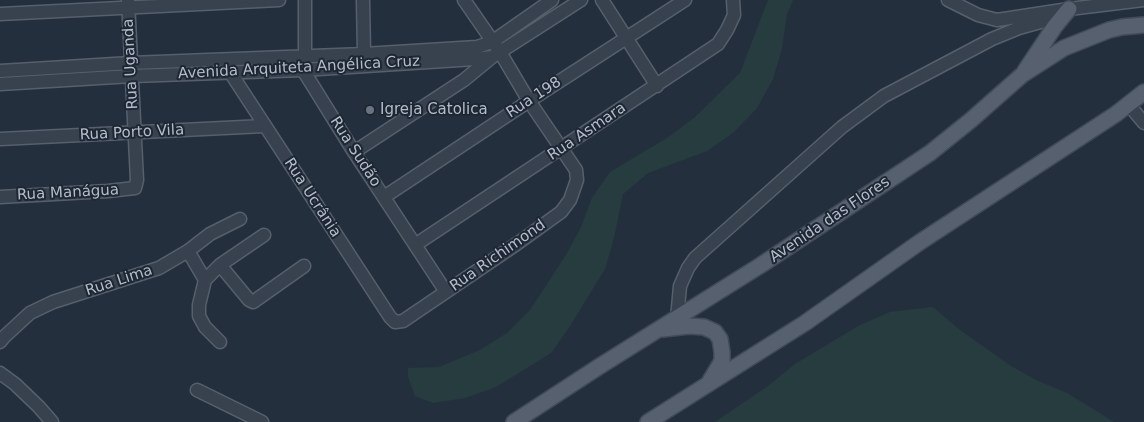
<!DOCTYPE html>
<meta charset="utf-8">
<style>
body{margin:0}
canvas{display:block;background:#242f3e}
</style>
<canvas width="1144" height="422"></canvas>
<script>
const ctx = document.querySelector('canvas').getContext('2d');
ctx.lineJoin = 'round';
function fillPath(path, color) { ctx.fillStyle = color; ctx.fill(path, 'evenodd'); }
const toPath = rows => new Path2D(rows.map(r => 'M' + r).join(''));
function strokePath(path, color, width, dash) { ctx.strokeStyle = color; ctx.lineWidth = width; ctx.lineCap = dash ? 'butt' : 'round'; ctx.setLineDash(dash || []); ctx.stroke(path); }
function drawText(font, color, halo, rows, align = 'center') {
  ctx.font = font + ' "DejaVu Sans",sans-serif'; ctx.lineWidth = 4; ctx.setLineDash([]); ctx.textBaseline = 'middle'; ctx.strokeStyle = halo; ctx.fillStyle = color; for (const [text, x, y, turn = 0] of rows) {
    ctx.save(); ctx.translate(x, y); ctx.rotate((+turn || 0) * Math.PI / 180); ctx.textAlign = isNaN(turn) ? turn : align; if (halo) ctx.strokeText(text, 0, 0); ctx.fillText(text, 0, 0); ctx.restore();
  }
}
const green = toPath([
 [768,0,793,0,787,14,782,48,773,79,757,108,734,132,707,151,648,173,623,194,614,238,605,269,570,326,551,353,496,387,465,398,433,403,415,396,408,377,408,368,439,367,480,350,507,333,530,310,566,255,581,227,592,198,610,172,667,138,694,118,740,73],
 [933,307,960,330,1011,366,1038,381,1067,393,1114,422,715,422,768,386,795,364,860,325,890,312]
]);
const minor = toPath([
 [305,0,305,56,303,70,354,152,446,292],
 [363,0,364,54],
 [602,0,657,86],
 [948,0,978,15,997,20,1069,9,1143,0],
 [0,14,279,0],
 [0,71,131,63,364,54,477,47,492,42,552,0],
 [230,72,390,317,395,322,403,321,518,243,561,212,570,200,577,180,576,170,529,101,500,52,464,0],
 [0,84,132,76,303,70,475,59,492,57,500,52,581,0],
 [1129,105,1144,123],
 [0,139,264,126],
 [354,152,464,80,492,57],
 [0,197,108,191,135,188,137,180,128,0],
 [384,197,529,101,685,0],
 [415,245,718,44,727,30,734,15,733,0],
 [188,251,205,280],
 [220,265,249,300,253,302,304,266],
 [677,318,680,286,688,268,695,258,842,127,884,96,992,39,1019,28,1062,16],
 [0,342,5,336,30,313,53,302,159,268,188,251,210,234,240,219],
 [220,342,205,327,199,316,199,305,205,280,220,265,264,235],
 [0,373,15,384,39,407,52,422],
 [197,390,262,422]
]);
const major = toPath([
 [1025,71,1055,26,1069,9],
 [663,329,689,326,704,327,715,332,720,339,722,352,722,361,710,381],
 [514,422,600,366,761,265,930,153,971,120,1022,75,1064,48,1109,30,1122,27,1144,25],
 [648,422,805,323,920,242,1116,114,1144,92]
]);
const markers = [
 [370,110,5,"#6b7280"]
];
const streetNames = [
 ["Rua Uganda",131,64,-93],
 ["Avenida Arquiteta Angélica Cruz",299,68,-3],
 ["Rua 198",534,98,-33],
 ["Rua Asmara",587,132,-34],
 ["Rua Porto Vila",132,133,-3],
 ["Rua Sudão",355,152,57],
 ["Rua Manágua",68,193,-3],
 ["Rua Ucrânia",312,198,57],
 ["Avenida das Flores",830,220,-34],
 ["Rua Richimond",498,256,-35],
 ["Rua Lima",119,281,-18]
];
const poiNames = [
 ["Igreja Catolica",380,110]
];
fillPath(green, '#263c3f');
strokePath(minor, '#565f6c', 15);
strokePath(major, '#414a57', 18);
strokePath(minor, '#38414e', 12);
strokePath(major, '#56606e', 15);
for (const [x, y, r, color] of markers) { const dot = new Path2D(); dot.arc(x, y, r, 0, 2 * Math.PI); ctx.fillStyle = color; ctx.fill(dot); strokePath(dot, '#1d2633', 2); }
drawText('15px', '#b4bcc9', '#1d2633', streetNames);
drawText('15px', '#b4bcc9', '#1d2633', poiNames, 'left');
</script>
